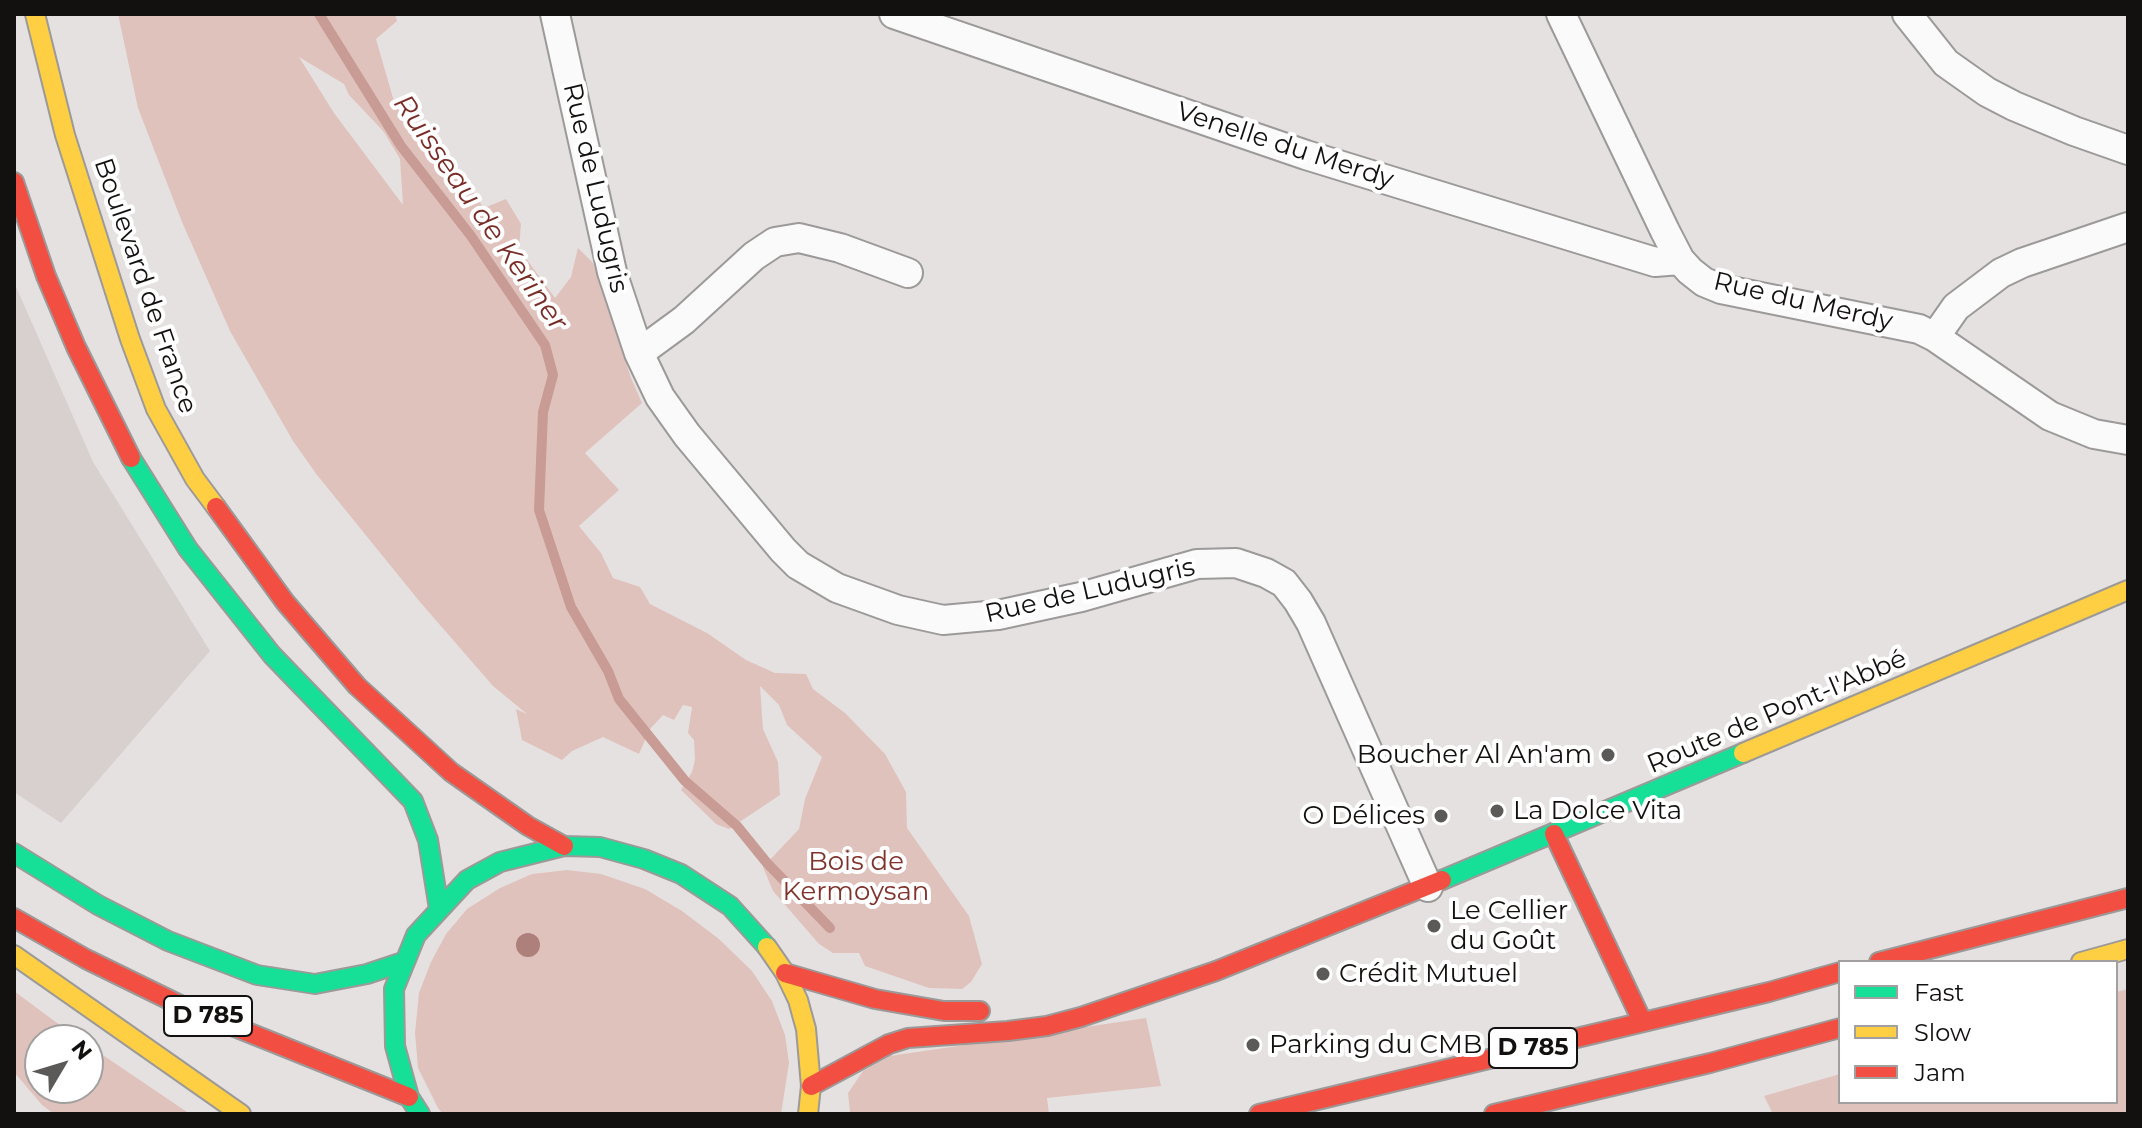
<!DOCTYPE html>
<meta charset="utf-8">
<style>
body{margin:0}
#map{position:relative;width:2142px;height:1128px;overflow:hidden;background:#e5e1e0;font-family:Montserrat,sans-serif}
canvas{display:block}
.frame{position:absolute;inset:0;border:16px solid #131110;pointer-events:none}
.legend{position:absolute;left:1838px;top:960px;width:280px;height:144px;box-sizing:border-box;background:#fff;border:2px solid #a1a09f;margin:0;padding:10px 14px;list-style:none;font-size:24px;color:#131110}
.legend li{display:flex;align-items:center;gap:16px;height:40px}
.legend b{width:40px;border:2px solid #a1a09f}
.north{position:absolute;left:24px;top:1024px;width:80px;height:80px;box-sizing:border-box;background:#fff;border:2px solid #a1a09f;border-radius:50%;rotate:52deg;font-size:22px;font-weight:700;line-height:32px;text-align:center;color:#131110}
.north::after{content:'';display:block;margin:auto;width:28px;height:36px;background:#5c5a59;clip-path:polygon(50% 0,100% 100%,50% 72%,0 100%)}
</style>
<div id="map">
<canvas width="2142" height="1128"></canvas>
<div class="frame"></div>
<ul class="legend">
<li><b style="height:10px;background:#16e098"></b>Fast</li>
<li><b style="height:10px;background:#ffcf43"></b>Slow</li>
<li><b style="height:10px;background:#f24e42"></b>Jam</li>
</ul>
<div class="north">N</div>
</div>
<script>
const ctx = document.querySelector('canvas').getContext('2d');
ctx.lineJoin = 'round';
function fillPath(path, color) { ctx.fillStyle = color; ctx.fill(path, 'evenodd'); }
const toPath = rows => new Path2D(rows.map(r => 'M' + r).join(''));
function strokePath(path, color, width, dash) { ctx.strokeStyle = color; ctx.lineWidth = width; ctx.lineCap = dash ? 'butt' : 'round'; ctx.setLineDash(dash || []); ctx.stroke(path); }
function drawText(font, color, halo, rows, align = 'center') {
  ctx.font = font + ' Montserrat,sans-serif'; ctx.lineWidth = 8; ctx.setLineDash([]); ctx.textBaseline = 'middle'; ctx.strokeStyle = halo; ctx.fillStyle = color; for (const [text, x, y, turn = 0] of rows) {
    ctx.save(); ctx.translate(x, y); ctx.rotate((+turn || 0) * Math.PI / 180); ctx.textAlign = isNaN(turn) ? turn : align; if (halo) ctx.strokeText(text, 0, 0); ctx.fillText(text, 0, 0); ctx.restore();
  }
}
const built = toPath([
 [14,282,93,462,210,651,61,823,14,792]
]);
const green = toPath([
 [118,14,395,14,397,21,376,39,395,105,439,165,464,179,484,208,506,199,521,224,519,249,555,298,571,277,578,248,593,263,631,378,642,403,585,453,619,490,579,526,601,553,613,578,640,587,650,604,707,633,746,660,775,673,806,674,813,689,845,713,885,754,906,792,907,828,969,916,982,964,971,982,962,989,929,988,865,966,859,953,833,953,819,944,773,891,763,867,799,829,805,799,822,757,787,725,779,705,760,686,763,729,778,762,780,795,729,829,716,824,681,790,692,772,695,760,694,740,688,733,692,707,683,705,674,720,663,715,650,729,639,754,603,737,572,751,562,760,522,740,516,709,527,714,493,686,420,602,317,475,293,441,230,331,182,222,138,108],
 [299,57,344,84,349,95,384,132,400,159,403,205,334,113],
 [567,870,601,874,645,889,682,911,719,939,752,971,772,1001,785,1035,789,1063,781,1114,443,1114,438,1108,418,1068,415,1033,419,993,431,962,446,934,467,909,500,888,532,874],
 [2128,989,2128,1114,1773,1114,1764,1096,1840,1074,1840,1102,2116,1102,2116,992],
 [14,991,80,1040,40,1040,40,1088,88,1088,88,1045,190,1114,54,1114,42,1105,14,1072],
 [1146,1018,1161,1086,1047,1098,1049,1114,850,1112,848,1093,863,1071,890,1056]
]);
const stream = toPath([
 [319,14,401,146,471,236,545,345,553,375,543,412,539,510,571,607,608,671,619,699,685,781,737,826,767,863,830,928]
]);
const street = toPath([
 [555,14,612,272,639,353,660,397,687,435,783,550,798,565,837,588,898,610,943,620,998,615,1081,597,1197,564,1236,563,1266,573,1284,583,1298,601,1311,623,1428,887],
 [894,14,1306,155,1655,262,1680,260],
 [1561,14,1665,231,1680,260,1690,271,1704,282,1721,289,1919,329,1935,337,2050,416,2094,434,2128,440],
 [1907,14,1946,63,1987,92,2014,106,2074,131,2128,150],
 [1935,337,1956,307,2001,273,2022,263,2128,227],
 [639,353,684,320,754,256,775,242,799,238,840,248,908,273]
]);
const fast = toPath([
 [14,191,18,195],
 [131,458,188,549,272,655,413,801,428,840,439,909],
 [14,853,98,905,168,941,257,975,315,984,367,974,403,962],
 [1442,880,1743,753],
 [420,1114,409,1097,395,1046,394,989,416,935,467,880,500,862,564,846,600,847,644,859,681,874,730,906,767,947]
]);
const slow = toPath([
 [35,14,65,135,130,339,156,409,195,479,216,507],
 [1743,753,2128,590],
 [767,947,785,973,798,1000,806,1029,811,1086,808,1114],
 [14,955,241,1114],
 [2081,962,2128,949]
]);
const jam = toPath([
 [14,182,46,276,76,347,131,458],
 [216,507,285,602,357,686,451,772,528,826,564,846],
 [1554,834,1642,1021],
 [14,918,86,959,180,1005,409,1097],
 [1879,962,2128,898],
 [785,973,875,999,944,1011,980,1011],
 [811,1086,889,1044,908,1038,1008,1031,1047,1026,1081,1017,1216,971,1442,880],
 [1259,1114,1769,992,1840,972],
 [1494,1114,1710,1063,1840,1028]
]);
const trees = [
 [528,945]
];
const markers = [
 [1608,755,8,"#5c5a59"],
 [1497,811,8,"#5c5a59"],
 [1441,816,8,"#5c5a59"],
 [1434,926,8,"#5c5a59"],
 [1323,974,8,"#5c5a59"],
 [1253,1045,8,"#5c5a59"]
];
const shields = [
 [208,1016,88],
 [1533,1048,88]
];
const shieldNames = [
 ["D 785",208,1016],
 ["D 785",1533,1048]
];
const streetNames = [
 ["Venelle du Merdy",1285,146,18],
 ["Rue de Ludugris",595,188,77],
 ["Boulevard de France",145,286,71],
 ["Rue du Merdy",1803,302,13],
 ["Rue de Ludugris",1090,591,-13],
 ["Route de Pont-l'Abbé",1777,712,-23]
];
const poiNames = [
 ["Boucher Al An'am",1592,755,"right"],
 ["La Dolce Vita",1513,811],
 ["O Délices",1425,816,"right"],
 ["Le Cellier",1450,911],
 ["du Goût",1450,941],
 ["Crédit Mutuel",1339,974],
 ["Parking du CMB",1269,1045]
];
const parkNames = [
 ["Bois de",856,862],
 ["Kermoysan",856,892]
];
const waterNames = [
 ["Ruisseau de Keriner",480,213,55]
];
fillPath(built, '#d8d0ce');
fillPath(green, '#e0c2bd');
strokePath(stream, '#c89b95', 10);
strokePath(street, '#9c9a99', 32);
strokePath(fast, '#9c9a99', 22);
strokePath(slow, '#9c9a99', 22);
strokePath(jam, '#9c9a99', 22);
strokePath(street, '#fbfafa', 28);
strokePath(fast, '#16e098', 18);
strokePath(slow, '#ffcf43', 18);
strokePath(jam, '#f24e42', 18);
ctx.fillStyle = '#ad807c';
for (const [x, y] of trees) { ctx.beginPath(); ctx.arc(x, y, 12, 0, 2 * Math.PI); ctx.fill(); }
for (const [x, y, r, color] of markers) { const dot = new Path2D(); dot.arc(x, y, r, 0, 2 * Math.PI); ctx.fillStyle = color; ctx.fill(dot); strokePath(dot, '#fff', 3); }
for (const [x, y, w] of shields) { const box = new Path2D(); box.roundRect(x - w / 2, y - 20, w, 40, 6); ctx.fillStyle = '#fff'; ctx.fill(box); strokePath(box, '#131110', 2); }
drawText('bold 24px', '#131110', null, shieldNames);
drawText('26px', '#131110', '#fff', streetNames);
drawText('26px', '#131110', '#fff', poiNames, 'left');
drawText('26px', '#80312b', '#fff', parkNames);
drawText('italic 28px', '#792b25', '#fff', waterNames);
</script>
